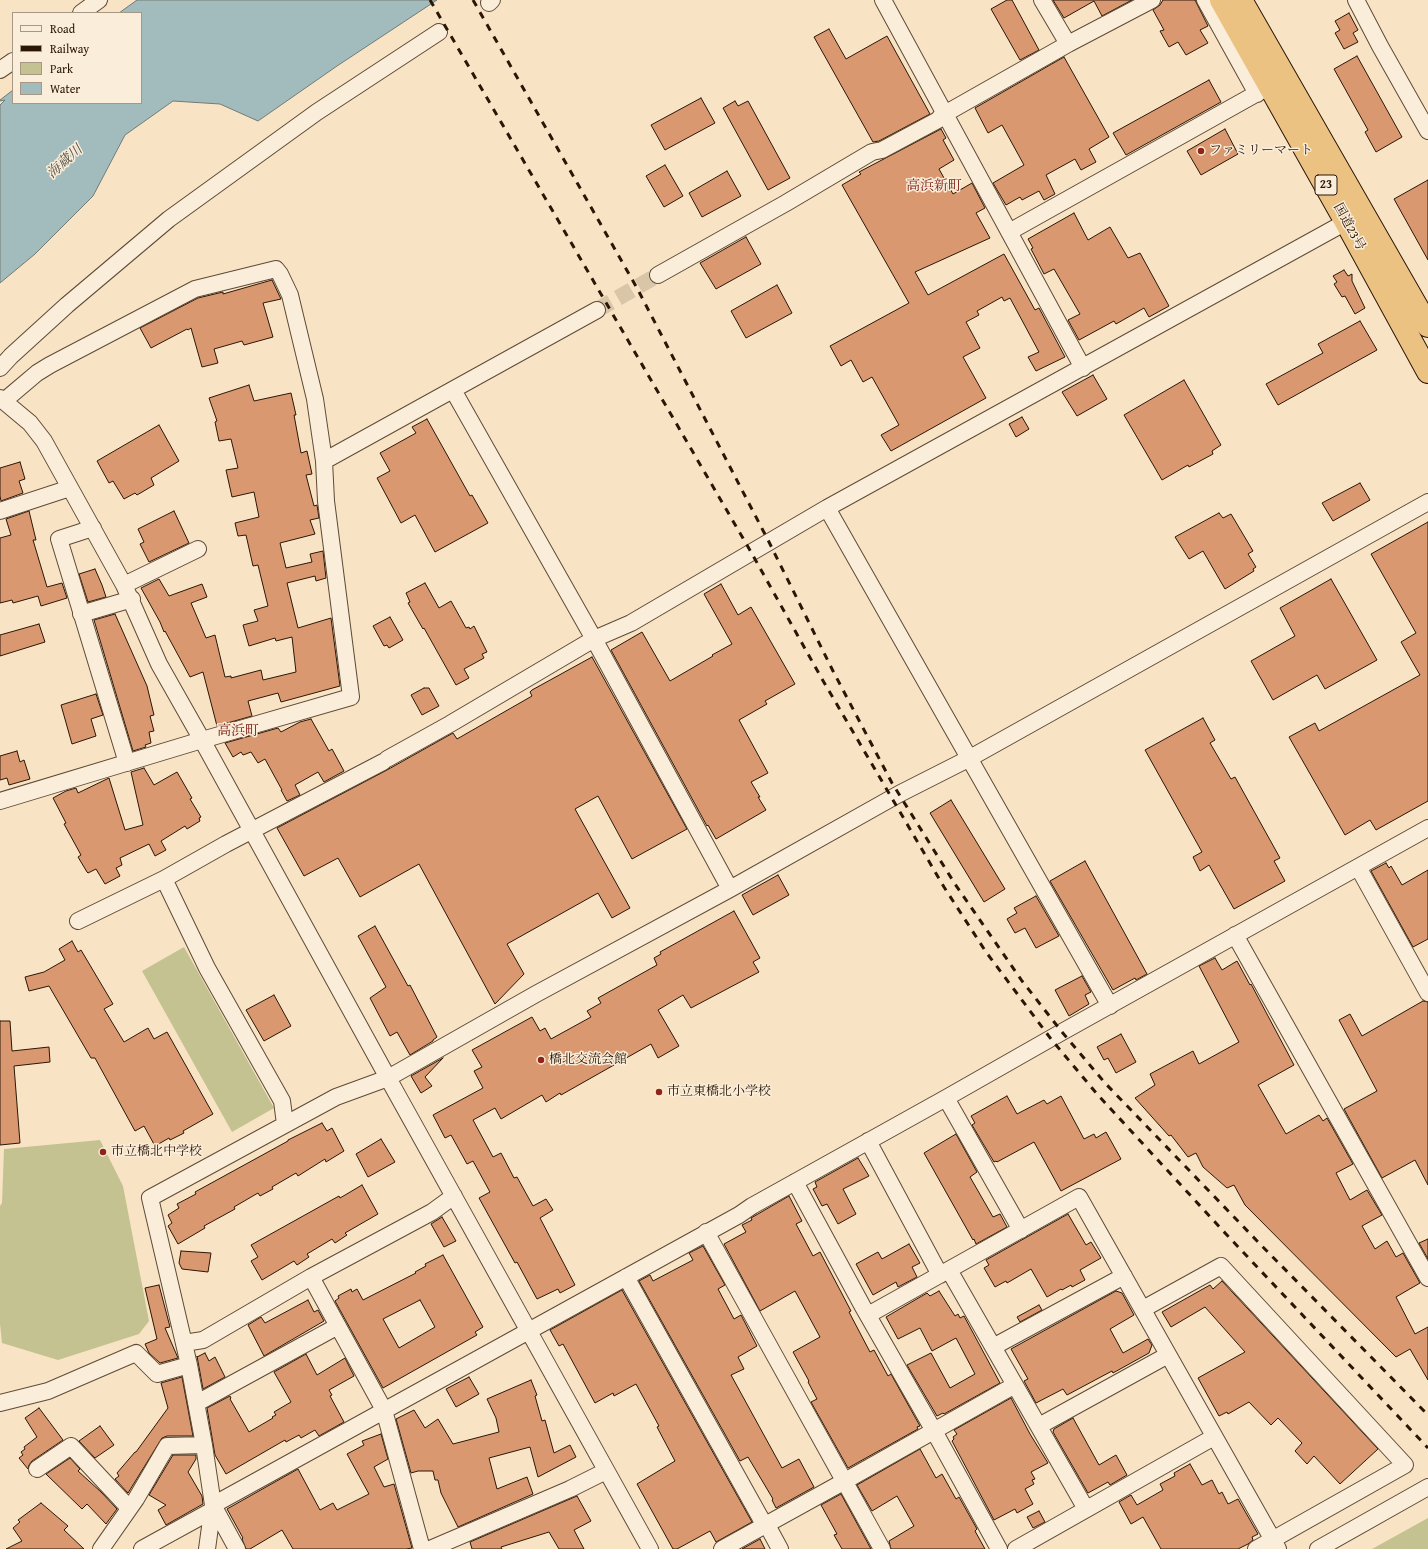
<!DOCTYPE html>
<meta charset="utf-8">
<style>
body{margin:0}
#map{position:relative;width:1428px;height:1549px;overflow:hidden;background:#f8e4c5;font-family:"Gentium Book Plus",serif}
canvas{display:block}
.legend{position:absolute;left:12px;top:12px;width:130px;height:92px;box-sizing:border-box;background:#faedd9;border:1px solid #a79785;margin:0;padding:5px 7px;list-style:none;font-size:12px;color:#2b1606}
.legend li{display:flex;align-items:center;gap:8px;height:20px}
.legend b{width:20px;border:1px solid #a79785}
</style>
<div id="map">
<canvas width="1428" height="1549"></canvas>
<ul class="legend">
<li><b style="height:5px;background:#faedd9"></b>Road</li>
<li><b style="height:5px;background:#2b1606"></b>Railway</li>
<li><b style="height:11px;background:#c4c290"></b>Park</li>
<li><b style="height:11px;background:#a2bcbe"></b>Water</li>
</ul>
</div>
<script>
const ctx = document.querySelector('canvas').getContext('2d');
ctx.lineJoin = 'round';
function fillPath(path, color) { ctx.fillStyle = color; ctx.fill(path, 'evenodd'); }
const toPath = rows => new Path2D(rows.map(r => 'M' + r).join(''));
function strokePath(path, color, width, dash) { ctx.strokeStyle = color; ctx.lineWidth = width; ctx.lineCap = dash ? 'butt' : 'round'; ctx.setLineDash(dash || []); ctx.stroke(path); }
function drawText(font, color, halo, rows, align = 'center') {
  ctx.font = font + ' "Gentium Book Plus","Noto Serif JP",serif'; ctx.lineWidth = 3; ctx.setLineDash([]); ctx.textBaseline = 'middle'; ctx.strokeStyle = halo; ctx.fillStyle = color; for (const [text, x, y, turn = 0] of rows) {
    ctx.save(); ctx.translate(x, y); ctx.rotate((+turn || 0) * Math.PI / 180); ctx.textAlign = isNaN(turn) ? turn : align; if (halo) ctx.strokeText(text, 0, 0); ctx.fillText(text, 0, 0); ctx.restore();
  }
}
const green = toPath([
 [184,947,274,1108,232,1132,142,971],
 [100,1140,123,1186,149,1321,139,1334,58,1360,2,1343,0,1324,0,1206,2,1203,4,1149],
 [1428,1518,1428,1549,1372,1549]
]);
const water = toPath([
 [137,0,437,0,337,66,258,121,220,104,173,101,125,135,93,196,35,254,0,283,0,105,5,100,0,101,0,100,13,90,13,103,141,103,141,13,119,13,137,0]
]);
const building = toPath([
 [1007,0,1012,0,1039,50,1020,60,991,9,1007,0],
 [1053,0,1132,0,1102,16,1094,1,1064,18,1053,0],
 [1163,0,1195,0,1208,26,1200,30,1208,43,1186,55,1178,42,1169,47,1160,31,1164,30,1153,10,1160,5,1163,0],
 [1349,13,1358,30,1353,33,1358,42,1344,49,1335,33,1340,30,1335,21,1349,13],
 [829,29,846,59,887,36,930,114,879,141,873,142,814,37,829,29],
 [1357,56,1402,137,1376,152,1365,132,1368,130,1334,69,1357,56],
 [1064,57,1109,137,1089,149,1096,162,1081,170,1075,159,1046,175,1055,194,1044,200,1039,191,1022,200,1020,197,1006,205,993,183,1024,165,1002,125,988,133,975,108,1064,57],
 [1209,80,1221,102,1126,155,1113,133,1209,80],
 [701,98,715,123,665,150,651,125,701,98],
 [735,101,738,106,748,101,790,178,768,190,723,108,735,101],
 [941,129,946,138,943,140,954,160,939,169,953,194,972,183,985,208,976,213,990,238,915,272,928,295,1004,254,1035,310,1039,308,1065,357,1036,371,1028,357,1039,352,1010,298,1004,301,1002,297,977,311,979,315,966,322,980,348,963,357,986,398,891,451,881,435,899,425,872,377,863,382,851,360,841,366,830,346,909,303,842,185,861,174,859,172,941,129],
 [1225,129,1238,154,1201,175,1187,151,1225,129],
 [665,165,683,196,664,207,646,176,665,165],
 [727,171,741,196,702,217,689,193,727,171],
 [1428,180,1428,260,1394,199,1428,180],
 [1074,213,1088,240,1110,227,1128,258,1140,253,1169,306,1149,317,1144,308,1116,324,1114,321,1079,340,1068,320,1080,314,1054,269,1044,274,1031,249,1033,248,1028,239,1074,213],
 [746,237,761,264,716,289,700,263,746,237],
 [1344,270,1348,276,1352,274,1352,281,1365,308,1355,314,1345,296,1342,297,1334,284,1337,282,1333,276,1344,270],
 [272,280,281,299,263,303,273,337,244,345,242,341,214,349,218,363,202,367,191,328,188,330,187,329,151,348,140,328,198,298,223,292,223,294,272,280],
 [777,285,792,313,746,338,731,311,777,285],
 [1360,321,1377,350,1278,405,1266,384,1323,353,1318,344,1360,321],
 [1093,375,1107,399,1077,416,1062,392,1093,375],
 [1184,380,1221,445,1212,451,1213,454,1189,467,1188,465,1162,480,1124,415,1184,380],
 [249,385,254,401,291,393,296,415,294,415,301,453,307,451,312,474,306,475,314,506,317,505,319,518,310,520,315,534,280,543,286,568,312,562,310,554,323,551,326,578,316,581,315,576,287,583,298,628,331,618,340,686,281,702,278,693,248,701,252,716,217,726,203,672,190,677,165,631,164,632,160,622,141,588,159,579,169,596,202,584,207,597,191,603,206,638,215,635,225,677,231,676,231,678,261,670,263,680,296,672,292,637,276,641,275,638,249,646,243,625,258,621,254,610,268,606,258,565,253,566,246,535,238,536,235,523,259,517,254,492,232,497,226,470,238,468,231,439,219,441,215,422,217,421,209,398,249,385],
 [1022,417,1029,429,1016,437,1009,424,1022,417],
 [427,419,470,496,472,495,488,523,435,552,415,515,401,523,377,478,390,471,380,453,416,433,412,427,427,419],
 [159,425,179,461,151,478,154,485,137,495,135,493,124,499,113,481,109,483,97,461,159,425],
 [20,462,25,479,19,481,23,493,1,501,0,496,0,468,20,462],
 [1360,483,1370,500,1333,521,1322,503,1360,483],
 [29,511,36,540,33,540,47,587,62,583,67,598,41,606,38,596,13,603,12,600,0,603,0,538,11,535,6,519,29,511],
 [174,511,189,543,149,562,140,544,144,542,138,529,174,511],
 [1219,513,1223,518,1231,514,1253,551,1248,554,1256,567,1253,569,1254,571,1225,589,1203,551,1189,559,1175,537,1219,513],
 [1428,522,1428,801,1376,830,1370,820,1345,835,1289,737,1315,723,1319,731,1420,675,1401,642,1416,633,1371,554,1428,522],
 [95,569,102,585,106,597,88,602,79,574,95,569],
 [1331,579,1377,660,1325,689,1317,675,1273,700,1251,661,1295,636,1280,608,1331,579],
 [425,583,439,608,451,601,466,628,469,627,470,629,474,626,487,652,482,654,484,658,464,669,469,678,456,685,424,628,423,629,408,603,410,602,406,593,425,583],
 [721,584,738,615,751,607,795,684,765,701,767,704,739,720,768,773,751,782,760,797,758,797,766,810,716,839,708,825,707,826,611,650,642,632,670,681,713,656,712,655,732,644,704,594,721,584],
 [115,614,147,686,154,715,150,716,154,731,149,732,151,743,145,745,146,747,133,751,94,620,115,614],
 [390,617,403,640,389,648,387,645,384,646,373,626,390,617],
 [39,624,45,642,0,656,0,635,39,624],
 [592,657,687,829,632,859,598,796,575,809,630,908,612,918,598,893,507,944,524,974,495,1004,419,864,360,897,338,858,304,876,277,828,387,770,453,733,457,739,532,696,530,692,532,690,592,657],
 [424,688,429,688,439,706,422,715,411,695,424,688],
 [96,694,103,715,91,719,96,736,72,744,61,705,96,694],
 [1203,718,1215,740,1210,743,1231,779,1235,777,1280,858,1274,861,1285,881,1234,909,1209,865,1200,871,1193,857,1202,852,1145,750,1203,718],
 [311,719,329,751,332,749,344,771,324,782,318,772,295,785,300,795,287,801,281,790,282,790,265,759,258,763,251,752,243,755,241,752,233,757,225,743,278,728,281,732,300,722,311,719],
 [17,751,20,762,24,760,30,779,9,785,7,778,0,780,0,756,17,751],
 [144,768,154,785,177,772,192,798,190,799,201,817,199,818,200,821,187,829,185,826,161,841,166,850,155,856,149,844,120,858,122,865,116,868,120,876,105,884,96,869,88,873,87,872,78,857,81,855,64,824,66,823,53,798,66,791,76,788,78,793,109,778,125,830,143,825,131,772,144,768],
 [951,800,1005,889,984,902,930,813,951,800],
 [1085,861,1147,974,1136,980,1135,978,1113,990,1050,881,1085,861],
 [1386,863,1389,868,1391,866,1402,885,1428,870,1428,939,1413,947,1371,871,1386,863],
 [778,875,789,895,753,915,742,895,778,875],
 [1036,896,1059,936,1036,948,1025,928,1015,933,1007,919,1017,913,1014,908,1036,896],
 [734,911,760,958,753,962,759,972,691,1008,683,995,658,1010,679,1046,658,1058,651,1044,561,1095,560,1093,546,1102,542,1095,501,1119,495,1108,473,1120,493,1157,501,1153,514,1178,517,1177,533,1206,546,1199,553,1210,540,1218,575,1285,560,1293,558,1289,537,1299,517,1262,515,1263,479,1198,490,1192,473,1161,467,1164,451,1135,445,1138,433,1115,483,1088,474,1071,482,1067,472,1050,532,1017,540,1031,545,1028,551,1039,591,1017,587,1011,601,1003,598,998,657,965,654,958,661,954,660,952,734,911],
 [375,926,408,986,410,985,437,1037,433,1040,433,1041,410,1055,397,1032,390,1036,370,998,386,987,358,936,375,926],
 [72,941,78,952,81,950,113,1004,104,1009,124,1042,148,1028,154,1039,167,1032,213,1114,183,1131,184,1133,170,1140,169,1138,155,1146,144,1126,135,1131,95,1058,91,1058,49,986,29,991,25,977,44,972,65,960,59,949,72,941],
 [1215,958,1222,970,1237,961,1250,985,1251,984,1294,1065,1258,1085,1286,1134,1319,1115,1323,1121,1327,1118,1353,1164,1336,1173,1350,1200,1367,1190,1382,1215,1362,1226,1375,1249,1387,1241,1396,1257,1403,1253,1420,1283,1396,1297,1415,1334,1428,1327,1428,1380,1410,1349,1396,1357,1245,1205,1234,1185,1227,1188,1203,1167,1196,1153,1188,1157,1171,1135,1169,1136,1135,1098,1155,1085,1150,1074,1193,1051,1199,1064,1239,1042,1199,966,1215,958],
 [1082,976,1091,992,1085,995,1089,1004,1069,1016,1055,990,1082,976],
 [274,995,291,1026,264,1041,246,1010,274,995],
 [1423,1001,1428,1002,1428,1185,1415,1160,1382,1178,1344,1109,1377,1091,1339,1020,1350,1014,1362,1036,1423,1001],
 [0,1021,10,1021,12,1051,49,1047,50,1062,14,1066,20,1143,0,1145,0,1021],
 [1121,1034,1136,1062,1116,1073,1108,1058,1104,1060,1097,1047,1121,1034],
 [443,1058,425,1077,432,1086,421,1093,411,1076,443,1058],
 [1007,1096,1017,1114,1044,1100,1047,1104,1061,1096,1084,1139,1094,1134,1096,1138,1106,1132,1121,1159,1061,1191,1034,1142,997,1162,996,1161,994,1162,972,1125,975,1123,971,1116,1007,1096],
 [322,1123,327,1131,332,1128,344,1151,326,1162,325,1159,298,1176,296,1173,272,1187,273,1189,260,1196,258,1193,234,1207,235,1209,204,1226,205,1228,178,1244,168,1226,172,1223,168,1215,179,1208,177,1204,196,1194,195,1192,288,1141,288,1140,322,1123],
 [956,1134,977,1172,970,1177,993,1217,1000,1214,1007,1227,976,1244,974,1239,973,1240,924,1153,956,1134],
 [381,1139,395,1162,368,1177,356,1154,381,1139],
 [858,1158,869,1176,843,1189,856,1214,838,1224,827,1204,822,1206,813,1189,817,1187,815,1182,858,1158],
 [362,1185,378,1214,345,1233,347,1235,335,1243,332,1239,307,1254,309,1257,297,1265,294,1261,262,1280,251,1261,258,1257,251,1245,339,1196,340,1198,362,1185],
 [789,1196,802,1221,796,1224,813,1256,820,1252,851,1311,849,1312,870,1352,874,1350,888,1376,891,1374,920,1426,917,1427,918,1429,848,1468,811,1402,817,1399,808,1382,809,1381,793,1352,820,1337,795,1291,760,1311,724,1244,746,1232,742,1225,752,1220,751,1218,789,1196],
 [1068,1214,1086,1245,1091,1242,1101,1258,1080,1270,1085,1280,1072,1287,1071,1285,1062,1290,1061,1289,1047,1297,1031,1269,1007,1283,1006,1281,995,1287,984,1268,989,1265,986,1260,1068,1214],
 [442,1217,456,1241,444,1247,431,1224,442,1217],
 [1428,1239,1428,1259,1419,1243,1428,1239],
 [909,1244,920,1263,912,1267,917,1277,898,1287,896,1282,873,1295,856,1264,878,1252,882,1259,909,1244],
 [703,1246,725,1285,718,1289,734,1319,741,1315,757,1346,738,1357,744,1369,731,1375,782,1468,799,1459,814,1487,776,1508,772,1500,773,1499,748,1457,740,1461,639,1281,650,1275,653,1281,693,1260,689,1253,703,1246],
 [181,1251,211,1253,208,1272,182,1269,179,1263,181,1251],
 [443,1255,483,1327,475,1332,477,1335,383,1388,335,1301,339,1298,338,1296,351,1289,352,1292,357,1289,363,1300,416,1273,415,1272,426,1266,425,1264,443,1255],
 [420,1300,435,1327,399,1348,383,1319,420,1300],
 [1222,1281,1378,1449,1340,1484,1314,1456,1307,1464,1295,1451,1302,1443,1278,1418,1271,1425,1249,1402,1228,1414,1227,1412,1219,1416,1198,1378,1245,1352,1205,1307,1171,1327,1162,1312,1210,1285,1213,1289,1222,1281],
 [159,1285,170,1327,165,1328,178,1358,160,1363,149,1353,145,1344,157,1339,145,1288,159,1285],
 [622,1290,752,1522,716,1542,710,1531,677,1549,673,1549,637,1484,675,1461,657,1427,659,1426,636,1384,614,1396,613,1393,595,1403,563,1344,559,1346,550,1330,622,1290],
 [939,1291,955,1316,958,1314,960,1318,964,1316,1000,1383,944,1414,943,1413,937,1416,907,1365,931,1353,950,1388,975,1374,956,1338,932,1351,920,1328,898,1339,886,1317,927,1293,930,1296,939,1291],
 [1116,1291,1122,1293,1134,1315,1110,1329,1123,1353,1148,1339,1152,1345,1149,1353,1113,1373,1112,1371,1067,1395,1063,1389,1036,1403,1024,1381,1028,1379,1011,1349,1116,1291],
 [308,1300,314,1312,318,1310,324,1321,264,1356,248,1325,261,1317,265,1323,308,1300],
 [1039,1305,1042,1310,1020,1322,1017,1317,1039,1305],
 [205,1353,209,1361,215,1357,225,1377,203,1389,197,1356,197,1357,205,1353],
 [306,1354,317,1375,345,1358,354,1376,329,1390,332,1395,330,1396,344,1422,319,1436,315,1430,301,1438,299,1435,286,1442,285,1440,226,1474,215,1455,207,1408,230,1396,231,1398,230,1399,249,1432,273,1418,272,1417,276,1415,274,1412,291,1402,274,1372,306,1354],
 [182,1377,193,1436,167,1436,162,1438,128,1493,115,1479,119,1476,117,1473,135,1452,136,1452,168,1408,161,1383,182,1377],
 [469,1377,479,1394,456,1407,446,1389,469,1377],
 [531,1380,537,1395,535,1396,542,1421,545,1420,554,1453,570,1445,576,1457,538,1477,530,1447,489,1458,497,1489,527,1477,533,1494,458,1527,441,1493,438,1480,435,1480,433,1471,418,1471,411,1473,396,1419,414,1410,425,1428,438,1419,453,1444,499,1432,496,1418,487,1399,531,1380],
 [1011,1398,1030,1434,1048,1463,1031,1472,1035,1479,1032,1480,1034,1484,1025,1489,1033,1504,1017,1513,1015,1509,994,1520,952,1441,954,1439,953,1437,957,1434,954,1430,1011,1398],
 [39,1408,63,1440,32,1461,29,1465,28,1469,19,1458,23,1455,21,1452,25,1449,24,1447,37,1437,25,1418,39,1408],
 [1073,1418,1099,1465,1116,1455,1127,1475,1110,1485,1108,1482,1088,1493,1053,1432,1054,1429,1073,1418],
 [100,1426,114,1445,95,1458,79,1441,100,1426],
 [381,1434,388,1459,374,1467,384,1487,394,1484,412,1548,406,1549,293,1549,282,1530,250,1549,246,1549,242,1539,243,1538,227,1509,298,1469,320,1510,333,1503,337,1510,369,1494,347,1454,364,1445,362,1441,381,1434],
 [920,1449,936,1478,942,1474,956,1499,959,1497,977,1529,975,1531,985,1549,891,1549,889,1541,914,1526,897,1496,872,1511,857,1485,920,1449],
 [173,1455,196,1455,196,1459,188,1472,202,1496,203,1504,166,1525,158,1510,166,1505,149,1495,173,1455],
 [70,1458,80,1469,78,1471,101,1492,117,1509,106,1524,87,1504,82,1509,46,1474,70,1458],
 [1190,1464,1202,1485,1212,1480,1219,1494,1222,1492,1228,1504,1238,1499,1258,1534,1252,1537,1253,1540,1248,1544,1238,1549,1161,1549,1143,1517,1131,1524,1119,1502,1131,1495,1137,1505,1163,1490,1160,1484,1175,1476,1174,1473,1190,1464],
 [841,1494,871,1549,842,1549,834,1535,837,1534,821,1505,841,1494],
 [577,1496,591,1521,574,1530,584,1549,559,1549,549,1532,501,1547,502,1549,472,1549,470,1542,577,1496],
 [41,1503,68,1526,64,1530,84,1549,6,1549,22,1541,13,1528,20,1522,18,1520,41,1503],
 [1039,1511,1045,1522,1033,1528,1027,1517,1039,1511],
 [760,1539,765,1549,742,1549,760,1539]
]);
const minorTunnel = toPath([
 [597,310,658,275]
]);
const minor = toPath([
 [883,0,1083,368],
 [1042,0,1068,44],
 [1205,0,1257,94],
 [1356,0,1380,46,1428,131],
 [489,3,492,0],
 [81,13,99,0],
 [0,70,13,61],
 [1009,232,1270,86],
 [658,275,786,203,872,152,882,150,938,120,941,116,1068,44,1152,0],
 [0,368,11,356,67,305,169,219,317,112,439,32],
 [453,390,594,639,730,889],
 [0,398,30,423,44,441,124,585,159,664,202,740,388,1078,336,1097,150,1198,189,1365,204,1445,213,1505,207,1549],
 [324,461,597,310],
 [827,508,1110,1006],
 [0,511,70,488],
 [93,528,59,539,127,763],
 [124,585,198,549],
 [81,614,132,599],
 [387,759,450,724,594,639,631,623,827,508,1346,222],
 [0,801,202,740,351,697,326,501,324,461,315,399,290,295,280,274,276,269,195,289,50,365,37,373,4,401],
 [1358,867,1428,993],
 [78,921,164,879],
 [1235,935,1428,1278],
 [946,1098,1021,1230],
 [285,1124,282,1101,207,968,164,879,226,844,383,762],
 [868,1141,940,1275],
 [795,1182,863,1307,934,1431,999,1549],
 [706,1232,882,1549],
 [949,1270,1086,1509],
 [311,1277,384,1410,422,1549],
 [626,1277,765,1526],
 [1143,1309,1221,1266,1405,1465,1256,1549],
 [868,1315,1079,1197,1278,1549],
 [184,1343,203,1340,311,1277,432,1212,454,1196],
 [993,1347,1124,1276],
 [0,1403,48,1391,136,1353,157,1374,189,1365],
 [197,1403,338,1326],
 [1039,1426,1168,1355],
 [37,1469,71,1446,129,1508],
 [213,1505,739,1215,752,1206,946,1098,1062,1032,1428,828],
 [213,1505,237,1549],
 [767,1525,780,1549],
 [101,1549,136,1499,167,1446,204,1445],
 [142,1549,213,1510],
 [430,1549,570,1489,606,1471],
 [650,1549,388,1078,536,994,730,889,899,794,970,758,1428,502],
 [722,1549,845,1481,1015,1385],
 [1016,1549,1214,1437],
 [1318,1549,1428,1487]
]);
const highway = toPath([
 [1221,0,1346,222,1428,372],
 [1241,0,1428,326]
]);
const rail = toPath([
 [430,0,751,552,822,679,944,887,986,952,1051,1039,1097,1094,1226,1234,1428,1448],
 [473,0,637,288,769,542,833,671,892,783,955,884,1022,981,1062,1032,1105,1083,1261,1245,1428,1415]
]);
const markers = [
 [1201,151,4,"#8f2418"],
 [541,1060,4,"#8f2418"],
 [659,1092,4,"#8f2418"],
 [103,1152,4,"#8f2418"]
];
const shields = [
 [1326,185,22]
];
const shieldNames = [
 ["23",1326,185]
];
const poiNames = [
 ["ファミリーマート",1209,151],
 ["橋北交流会館",549,1060],
 ["市立東橋北小学校",667,1092],
 ["市立橋北中学校",111,1152]
];
const streetNames = [
 ["国道23号",1349,227,61]
];
const waterNames = [
 ["海蔵川",65,162,-42]
];
const neighbourhoodNames = [
 ["高浜新町",934,186],
 ["高浜町",238,731]
];
fillPath(green, '#c4c290');
fillPath(water, '#a2bcbe');
strokePath(water, '#727a74', 1);
fillPath(building, '#da9871');
strokePath(building, '#2b1606', 1);
strokePath(minorTunnel, '#d9c5a8', 16, [16, 8]);
strokePath(minor, '#5e4a36', 18);
strokePath(highway, '#2b1606', 24);
strokePath(minor, '#faedd9', 16);
strokePath(highway, '#ecc282', 22);
strokePath(rail, '#2b1606', 3, [7, 7]);
for (const [x, y, r, color] of markers) { const dot = new Path2D(); dot.arc(x, y, r, 0, 2 * Math.PI); ctx.fillStyle = color; ctx.fill(dot); strokePath(dot, '#faedd9', 1.5); }
for (const [x, y, w] of shields) { const box = new Path2D(); box.roundRect(x - w / 2, y - 10, w, 20, 3); ctx.fillStyle = '#faedd9'; ctx.fill(box); strokePath(box, '#2b1606', 1); }
drawText('bold 12px', '#2b1606', null, shieldNames);
drawText('13px', '#2b1606', '#faedd9', poiNames, 'left');
drawText('13px', '#2b1606', '#faedd9', streetNames);
drawText('italic 14px', '#555046', '#faedd9', waterNames);
drawText('14px', '#7a1f14', '#faedd9', neighbourhoodNames);
</script>
